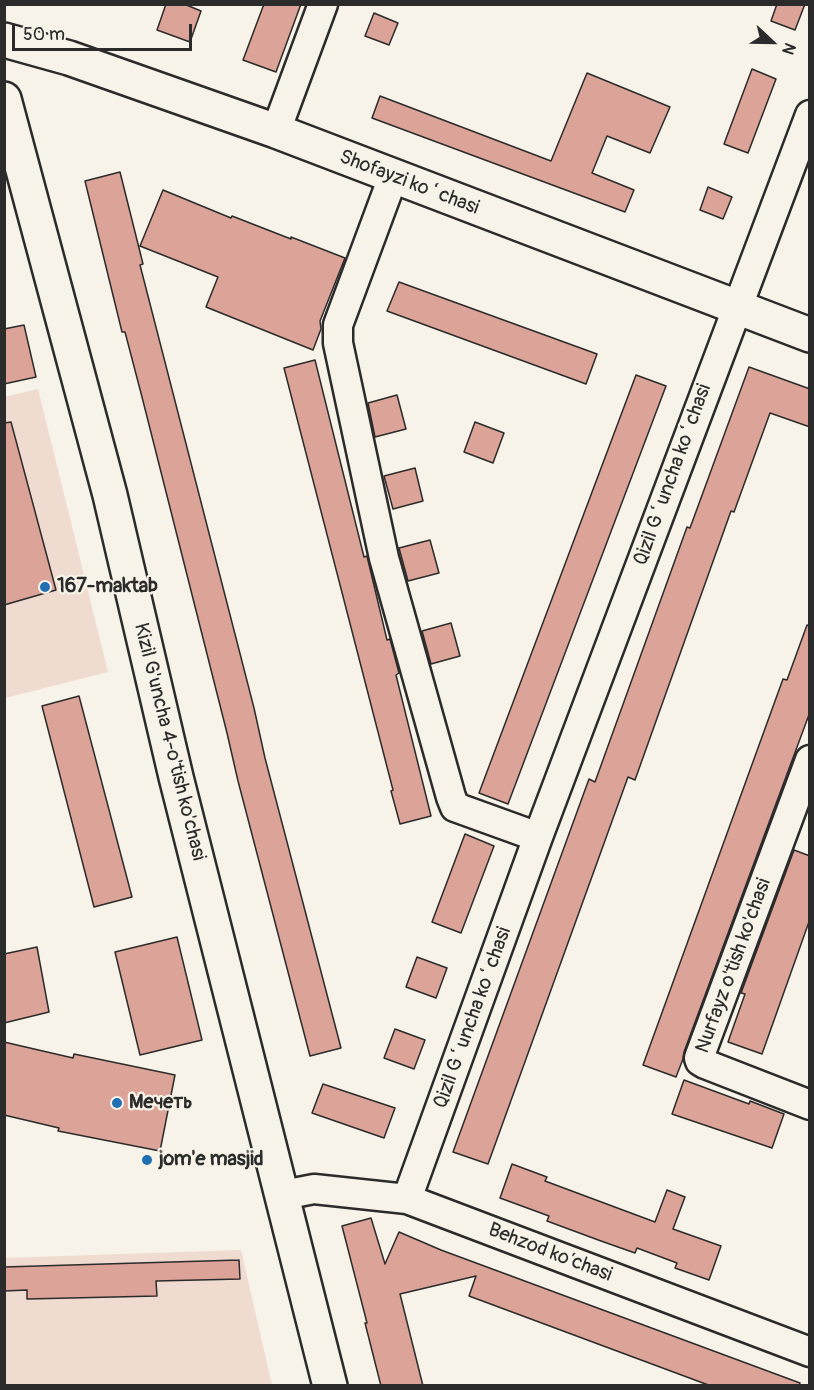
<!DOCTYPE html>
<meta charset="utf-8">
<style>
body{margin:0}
#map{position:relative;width:814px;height:1390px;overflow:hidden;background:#f7f3e8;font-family:Pangolin,sans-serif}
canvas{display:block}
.frame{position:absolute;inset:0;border:6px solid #2b2b2b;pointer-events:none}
.north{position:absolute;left:742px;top:12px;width:60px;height:60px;-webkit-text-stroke:4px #f7f3e8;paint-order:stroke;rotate:112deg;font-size:16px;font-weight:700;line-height:24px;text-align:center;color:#2b2b2b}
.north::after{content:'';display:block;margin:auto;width:21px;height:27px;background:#2b2b2b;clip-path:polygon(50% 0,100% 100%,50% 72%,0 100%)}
.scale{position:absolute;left:12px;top:24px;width:180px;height:27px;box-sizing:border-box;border:3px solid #2b2b2b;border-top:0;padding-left:8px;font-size:18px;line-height:21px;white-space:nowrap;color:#2b2b2b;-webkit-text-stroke:4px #f7f3e8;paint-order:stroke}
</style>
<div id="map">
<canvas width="814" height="1390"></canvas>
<div class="frame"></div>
<div class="north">N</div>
<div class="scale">50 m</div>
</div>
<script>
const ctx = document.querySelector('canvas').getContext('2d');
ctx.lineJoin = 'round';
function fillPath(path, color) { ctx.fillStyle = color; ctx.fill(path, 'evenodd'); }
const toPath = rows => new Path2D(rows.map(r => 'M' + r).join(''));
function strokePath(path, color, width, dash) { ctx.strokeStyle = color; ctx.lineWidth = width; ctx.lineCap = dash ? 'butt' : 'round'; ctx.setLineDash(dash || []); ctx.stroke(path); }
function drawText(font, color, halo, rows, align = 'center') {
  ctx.font = font + ' Pangolin,sans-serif'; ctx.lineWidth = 4.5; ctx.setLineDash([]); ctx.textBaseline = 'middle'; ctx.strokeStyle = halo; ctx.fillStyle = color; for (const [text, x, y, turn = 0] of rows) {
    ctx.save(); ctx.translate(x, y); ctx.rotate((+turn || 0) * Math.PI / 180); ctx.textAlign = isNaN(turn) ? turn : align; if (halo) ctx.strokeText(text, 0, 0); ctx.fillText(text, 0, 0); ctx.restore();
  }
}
const built = toPath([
 [38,389,108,672,5,698,4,397],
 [241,1250,272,1385,5,1385,4,1258]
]);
const building = toPath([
 [166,4,184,4,201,11,190,42,157,30,166,4],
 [264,4,301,4,276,72,243,60,264,4],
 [777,4,805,4,795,30,771,21,777,4],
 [374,13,398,23,389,45,365,36,374,13],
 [752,69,776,79,748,153,724,144,752,69],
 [587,73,670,107,650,153,607,136,592,173,634,190,625,212,372,118,380,96,551,161,587,73],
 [120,172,143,264,140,265,254,708,265,758,341,1048,310,1056,238,781,227,733,142,397,125,332,122,332,85,181,120,172],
 [708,187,732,197,723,219,700,210,708,187],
 [163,190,231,218,232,216,291,239,291,237,345,258,320,321,321,329,313,350,206,307,218,277,140,246,163,190],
 [399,282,597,354,586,384,387,311,399,282],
 [24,325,36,377,4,384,4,329,24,325],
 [315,360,364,557,367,556,387,640,390,639,399,673,396,675,431,816,400,824,391,791,393,790,284,368,315,360],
 [749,367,810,389,810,427,770,413,734,512,731,511,635,780,628,777,488,1164,453,1152,589,779,595,782,687,527,690,528,749,367],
 [636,375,666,386,508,804,479,793,636,375],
 [397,395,406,429,375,437,368,403,397,395],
 [11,422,56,590,4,605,4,423,11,422],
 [475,422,504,433,493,463,464,452,475,422],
 [415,468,423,501,393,509,384,476,415,468],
 [430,540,439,573,408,581,399,548,430,540],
 [451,623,460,656,431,664,422,631,451,623],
 [807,625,810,626,810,712,684,1052,683,1059,676,1077,643,1065,783,679,787,680,807,625],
 [79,696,132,897,94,907,42,706,79,696],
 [465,834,494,846,461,933,432,922,465,834],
 [794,850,810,856,810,919,762,1054,728,1042,745,994,741,993,794,850],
 [177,937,202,1040,140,1055,115,952,177,937],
 [37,947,49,1012,4,1023,4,954,37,947],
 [417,957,447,968,436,998,406,987,417,957],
 [395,1029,425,1040,414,1069,384,1058,395,1029],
 [4,1042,73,1058,74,1054,175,1075,160,1151,58,1131,59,1128,4,1115,4,1042],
 [684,1080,749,1104,750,1101,784,1114,772,1148,672,1114,684,1080],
 [323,1084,395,1108,384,1138,312,1113,323,1084],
 [512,1164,547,1177,545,1181,655,1222,667,1190,685,1197,673,1229,721,1246,709,1280,675,1268,677,1263,637,1248,635,1253,601,1241,547,1221,549,1216,500,1198,512,1164],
 [371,1218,385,1264,399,1232,441,1250,800,1383,799,1386,711,1386,469,1296,476,1276,400,1294,423,1386,381,1386,365,1323,367,1323,342,1226,371,1218],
 [239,1260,240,1279,156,1281,157,1296,27,1299,27,1290,4,1291,4,1267,239,1260]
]);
const minor = toPath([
 [276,131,323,4],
 [393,177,338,325,338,343,384,558,451,797,455,807,538,837],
 [810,760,699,1058,700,1061,705,1064,810,1105],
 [283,1195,314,1189,407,1199,810,1352],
 [407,1199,538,837,810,115]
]);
const tertiary = toPath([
 [4,40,69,58,276,131,810,335],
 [4,99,110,495,176,777,330,1386]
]);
const markers = [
 [45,587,6,"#1f6fb2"],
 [117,1103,6,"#1f6fb2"],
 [147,1160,6,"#1f6fb2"]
];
const streetNames = [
 ["Shofayzi koʻchasi",409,183,21],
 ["Qizil Gʻuncha koʻchasi",673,475,-70],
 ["Kizil G'uncha 4-o'tish ko'chasi",169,742,76],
 ["Nurfayz o'tish ko'chasi",734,966,-70],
 ["Qizil Gʻuncha koʻchasi",473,1018,-70],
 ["Behzod ko‘chasi",550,1253,21]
];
const poiNames = [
 ["167-maktab",57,587],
 ["Мечеть",129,1103],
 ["jom'e masjid",159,1160]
];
fillPath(built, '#efdbd0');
fillPath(building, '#dca398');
strokePath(building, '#2b2b2b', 1.5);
strokePath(minor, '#2b2b2b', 33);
strokePath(tertiary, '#2b2b2b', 38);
strokePath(minor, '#f7f3e8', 28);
strokePath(tertiary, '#f7f3e8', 33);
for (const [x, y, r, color] of markers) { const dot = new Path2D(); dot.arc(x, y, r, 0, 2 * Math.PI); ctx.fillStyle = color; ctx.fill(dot); strokePath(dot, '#f7f3e8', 2); }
drawText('20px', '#2b2b2b', '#f7f3e8', streetNames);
drawText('bold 20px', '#2b2b2b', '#f7f3e8', poiNames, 'left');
</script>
